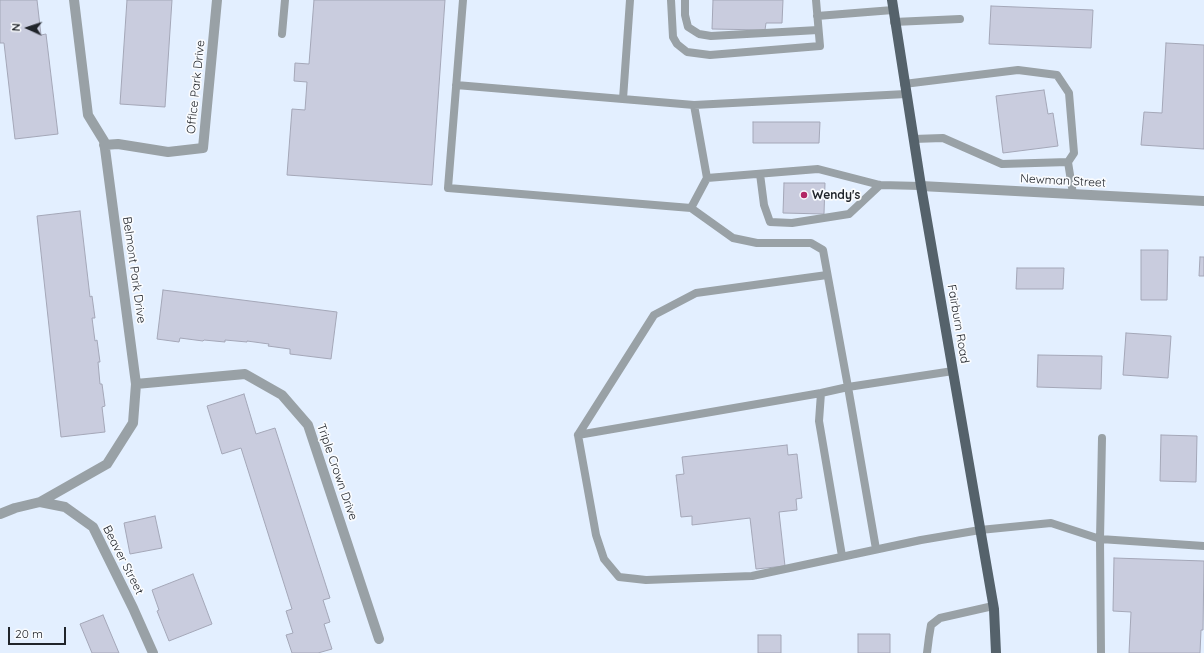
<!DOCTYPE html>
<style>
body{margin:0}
#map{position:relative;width:1204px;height:653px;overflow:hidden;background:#e3efff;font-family:Quicksand,sans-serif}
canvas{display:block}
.north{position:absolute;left:8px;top:8px;width:40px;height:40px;-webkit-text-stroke:3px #f9fbfe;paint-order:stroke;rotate:273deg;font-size:11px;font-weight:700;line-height:16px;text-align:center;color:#20242a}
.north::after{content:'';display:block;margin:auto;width:14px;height:18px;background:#20242a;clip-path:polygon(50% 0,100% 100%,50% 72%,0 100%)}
.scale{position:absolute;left:8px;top:627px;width:58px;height:18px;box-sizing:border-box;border:2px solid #20242a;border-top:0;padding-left:5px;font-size:12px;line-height:14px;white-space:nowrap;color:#20242a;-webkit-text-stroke:3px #f9fbfe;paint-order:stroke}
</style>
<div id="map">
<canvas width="1204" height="653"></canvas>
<div class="north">N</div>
<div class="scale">20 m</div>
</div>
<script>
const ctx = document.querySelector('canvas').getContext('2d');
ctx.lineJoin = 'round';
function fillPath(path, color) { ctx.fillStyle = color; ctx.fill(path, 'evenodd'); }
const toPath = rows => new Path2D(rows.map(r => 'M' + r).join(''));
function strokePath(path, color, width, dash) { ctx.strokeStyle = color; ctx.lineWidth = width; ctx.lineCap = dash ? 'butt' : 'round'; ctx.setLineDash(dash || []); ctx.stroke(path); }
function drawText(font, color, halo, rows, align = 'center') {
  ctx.font = font + ' Quicksand,sans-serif'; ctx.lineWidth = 3.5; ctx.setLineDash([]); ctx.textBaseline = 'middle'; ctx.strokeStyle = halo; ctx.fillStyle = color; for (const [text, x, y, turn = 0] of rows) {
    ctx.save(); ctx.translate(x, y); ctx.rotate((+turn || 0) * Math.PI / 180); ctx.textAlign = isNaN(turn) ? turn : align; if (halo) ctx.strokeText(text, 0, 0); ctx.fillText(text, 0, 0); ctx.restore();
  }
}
const building = toPath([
 [0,0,37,0,41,35,46,34,58,134,15,139,4,43,0,43,0,0],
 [127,0,172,0,165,107,120,104,127,0],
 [314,0,445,0,432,185,287,175,292,109,305,110,307,82,294,81,295,63,309,64,314,0],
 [713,0,783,0,782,23,766,23,765,30,712,29,713,0],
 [991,6,1093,10,1091,48,989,44,991,6],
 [1166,43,1204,45,1204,149,1141,145,1144,112,1162,113,1166,43],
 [1044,90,1048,114,1053,113,1058,146,1003,153,996,96,1044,90],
 [753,122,820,122,819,143,753,143,753,122],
 [784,183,825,183,824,214,783,213,784,183],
 [80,211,90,297,92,296,95,318,92,318,95,341,97,340,100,362,98,362,100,384,102,384,105,406,102,407,105,432,61,437,37,216,80,211],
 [1141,250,1168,250,1167,300,1141,300,1141,250],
 [1200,257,1204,257,1204,276,1199,276,1200,257],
 [1017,268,1064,268,1063,289,1016,289,1017,268],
 [163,290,337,312,331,359,290,354,290,349,268,346,269,344,247,341,247,342,225,340,225,342,204,340,203,341,180,338,179,342,157,339,163,290],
 [1126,333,1171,336,1168,378,1123,375,1126,333],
 [1038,355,1102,356,1101,389,1037,387,1038,355],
 [244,394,256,434,275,428,330,598,323,600,330,622,324,624,332,649,318,653,292,653,286,635,293,633,286,611,292,609,241,448,222,454,207,406,244,394],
 [1161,435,1197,436,1196,482,1160,481,1161,435],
 [787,445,788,455,797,454,802,498,796,499,797,510,779,512,785,566,756,569,750,518,692,525,692,516,681,517,676,475,684,474,682,457,787,445],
 [155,516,162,548,130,554,124,523,155,516],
 [1114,558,1204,561,1203,630,1201,630,1200,653,1129,653,1131,612,1113,611,1114,558],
 [193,574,212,624,169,641,157,611,159,610,152,590,193,574],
 [103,615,119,653,92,653,80,624,103,615],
 [858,634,890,634,890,653,858,653,858,634],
 [758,635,781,635,781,653,758,653,758,635]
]);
const lane = toPath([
 [463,0,448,188,691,208,733,238,757,243,811,243,823,250,848,387,953,371],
 [671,0,673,37,677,44,687,52,710,55,820,46,816,0],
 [685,0,685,15,688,27,699,34,711,36,818,30],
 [817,16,893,10],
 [894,22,960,19],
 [282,34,285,0],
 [904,84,1018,70,1057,75,1069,93,1074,153,1068,162,1002,164,943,138,913,139],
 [456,85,694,105],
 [623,99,630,0],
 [1068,162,1073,194],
 [760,174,764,205,770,222,792,223,849,214,880,185],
 [707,178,694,105,906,94],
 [691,208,707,178,818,169,880,185,921,186],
 [821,393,819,421,842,556],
 [578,435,654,315,696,293,827,275],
 [876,549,848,387,821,393,578,435,596,535,604,559,619,577,646,580,752,576,921,540,980,530,1051,523,1100,539,1204,546],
 [927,653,929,637,931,625,940,618,993,606],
 [1101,653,1100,539,1102,438]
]);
const street = toPath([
 [104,145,118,144,168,152,203,148,217,0],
 [921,186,1204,201],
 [136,384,245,374,282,395,308,425,379,639],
 [40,502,107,464,133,423,136,384,104,141,88,115,74,0],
 [0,514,15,508,40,502,65,507,93,527,133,608,153,653]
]);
const primary = toPath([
 [892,0,921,186,994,609,996,653]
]);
const markers = [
 [804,195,4,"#b22765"]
];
const streetNames = [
 ["Office Park Drive",196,87,-84],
 ["Newman Street",1063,181,3],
 ["Belmont Park Drive",134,270,82],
 ["Fairburn Road",958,324,80],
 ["Triple Crown Drive",337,472,71],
 ["Beaver Street",123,560,63]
];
const poiNames = [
 ["Wendy's",812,195]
];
fillPath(building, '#c9ccde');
strokePath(building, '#a4a7b8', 1);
strokePath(lane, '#99a1a6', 8);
strokePath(street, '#99a1a6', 10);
strokePath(primary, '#55626b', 10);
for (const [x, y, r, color] of markers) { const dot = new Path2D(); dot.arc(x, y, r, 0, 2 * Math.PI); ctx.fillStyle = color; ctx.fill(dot); strokePath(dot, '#f9fbfe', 1.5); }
drawText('12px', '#20242a', '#f9fbfe', streetNames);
drawText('bold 12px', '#20242a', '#f9fbfe', poiNames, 'left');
</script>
